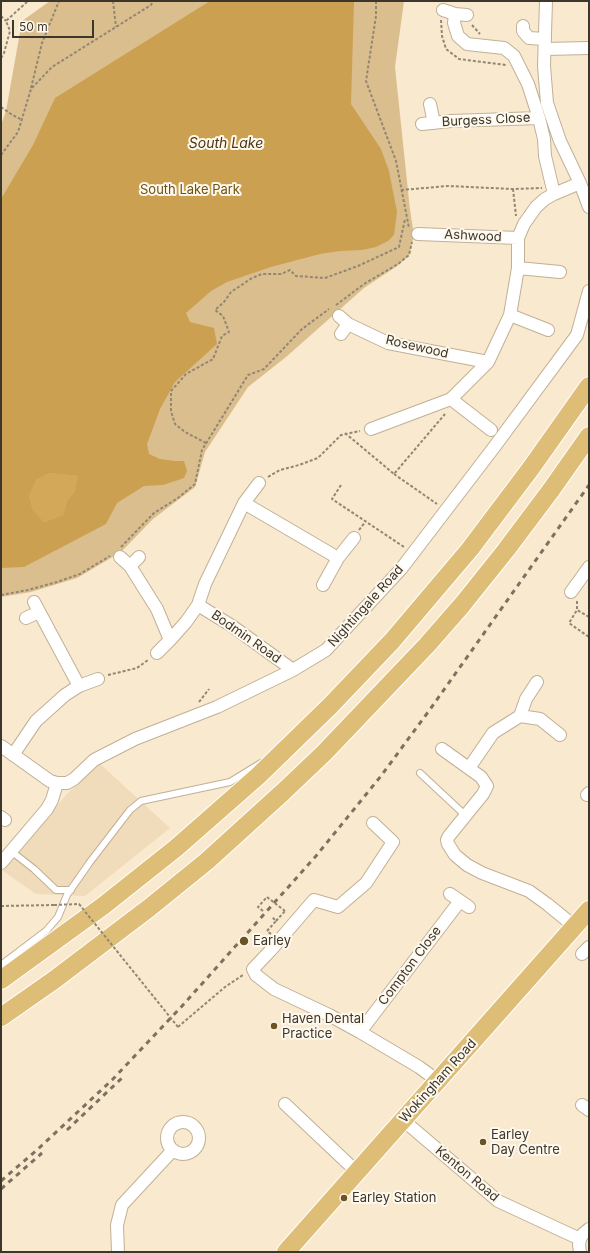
<!DOCTYPE html>
<style>
body{margin:0}
#map{position:relative;width:590px;height:1253px;overflow:hidden;background:#f9e9ce;font-family:Inter,sans-serif}
canvas{display:block}
.frame{position:absolute;inset:0;border:2px solid #3c362b;pointer-events:none}
.scale{position:absolute;left:12px;top:20px;width:82px;height:18px;box-sizing:border-box;border:2px solid #3c362b;border-top:0;padding-left:5px;font-size:12px;line-height:14px;white-space:nowrap;color:#3c362b;-webkit-text-stroke:3px #fef8ed;paint-order:stroke}
</style>
<div id="map">
<canvas width="590" height="1253"></canvas>
<div class="frame"></div>
<div class="scale">50 m</div>
</div>
<script>
const ctx = document.querySelector('canvas').getContext('2d');
ctx.lineJoin = 'round';
function fillPath(path, color) { ctx.fillStyle = color; ctx.fill(path, 'evenodd'); }
const toPath = rows => new Path2D(rows.map(r => 'M' + r).join(''));
function strokePath(path, color, width, dash) { ctx.strokeStyle = color; ctx.lineWidth = width; ctx.lineCap = dash ? 'butt' : 'round'; ctx.setLineDash(dash || []); ctx.stroke(path); }
function drawText(font, color, halo, rows, align = 'center') {
  ctx.font = font + ' Inter,sans-serif'; ctx.lineWidth = 4; ctx.setLineDash([]); ctx.textBaseline = 'middle'; ctx.strokeStyle = halo; ctx.fillStyle = color; for (const [text, x, y, turn = 0] of rows) {
    ctx.save(); ctx.translate(x, y); ctx.rotate((+turn || 0) * Math.PI / 180); ctx.textAlign = isNaN(turn) ? turn : align; if (halo) ctx.strokeText(text, 0, 0); ctx.fillText(text, 0, 0); ctx.restore();
  }
}
const built = toPath([
 [99,763,170,828,85,896,36,894,3,871,67,794]
]);
const green = toPath([
 [50,1,404,1,395,67,410,210,414,235,409,256,397,266,364,288,286,357,248,387,205,452,195,487,153,519,121,552,77,578,31,592,1,597,1,125,6,111,22,21]
]);
const forest = toPath([
 [50,473,79,476,75,491,67,501,63,515,44,522,33,510,29,496,36,480]
]);
const water = toPath([
 [210,1,354,1,351,104,381,149,389,171,397,212,394,235,388,241,376,247,362,250,340,251,320,254,271,267,227,282,211,291,186,313,190,322,214,328,217,344,175,382,160,409,147,444,149,454,160,459,174,461,184,461,187,471,184,478,163,485,144,486,117,503,106,524,24,567,1,568,1,199,33,145,55,98],
 [50,473,78,476,75,491,67,501,63,515,44,522,33,510,29,496,36,480]
]);
const path = toPath([
 [113,1,116,27],
 [376,1,376,16,366,81,396,161,409,228],
 [1,16,6,21],
 [441,20,442,36,446,49,459,59,506,65],
 [472,25,480,34],
 [1,58,4,53,10,31,6,21,28,1],
 [31,88,42,43,59,1],
 [1,107,11,114,22,120],
 [1,155,18,132,31,89,52,67,151,5,153,1],
 [513,189,516,216],
 [401,190,448,186,513,189,542,188],
 [336,305,364,284,398,264,409,255,412,242],
 [345,433,394,474,445,414],
 [206,443,185,432,175,424,171,411,171,391,186,374,213,359,222,336,229,332,223,316,215,310,224,302,231,292,252,278,262,274,281,274,290,270,296,276,325,278,358,266,399,247,405,219],
 [394,474,437,504],
 [268,477,280,470,299,465,318,458,341,435,360,431],
 [341,485,332,499,404,547],
 [359,530,366,521],
 [121,547,154,513,178,498,195,484,202,450,248,375,264,369,302,329,329,309],
 [1,595,28,590,57,582,80,574,110,556],
 [577,601,577,610],
 [589,617,577,610,569,623,589,637],
 [108,675,137,668,148,660],
 [199,702,209,689],
 [1,906,54,905],
 [263,911,258,907,267,897],
 [276,921,285,911],
 [271,934,267,931,276,921,272,917],
 [178,1027,225,987,243,975]
]);
const lane = toPath([
 [420,773,466,816],
 [11,851,34,869,56,890,71,890],
 [1,965,46,931,58,917,67,895,90,862,130,810,141,801,230,782,261,763]
]);
const street = toPath([
 [546,1,544,66,547,103,560,141,580,183,589,207],
 [443,10,455,14],
 [467,15,455,14,454,23,458,36,467,44,504,48,514,56,528,84,539,118],
 [523,26,523,31,529,38,545,39],
 [545,49,589,48],
 [430,104,434,123],
 [422,124,451,121,539,118,544,139,545,156,554,194],
 [418,234,518,238],
 [518,268,560,272],
 [510,315,548,330],
 [339,316,348,324,388,343,488,362],
 [341,334,348,324],
 [451,399,491,430],
 [371,429,451,399,488,362,510,315,518,268,518,238,524,224,536,207,545,199,554,194,580,183],
 [259,483,244,503,205,584,198,605,232,626,293,670],
 [244,503,338,558,323,585],
 [120,557,130,566,157,609,170,640,186,622,198,605],
 [338,558,354,538],
 [130,566,139,557],
 [571,592,589,567],
 [34,602,79,686],
 [26,618,39,612],
 [157,653,170,640],
 [520,716,526,699,537,682],
 [1,746,50,781,57,783,67,783,74,779,94,760,135,739,217,707,293,670,326,650,401,569,495,446,577,335,589,291],
 [442,749,481,777,487,786,483,794,449,836,447,840,448,844,455,855,467,865,482,873,529,891,547,904,574,926],
 [13,755,36,721,65,695,79,686,98,679],
 [469,768,493,733,520,716,540,719,560,735],
 [587,795,589,793],
 [1,817,5,820],
 [373,823,393,842,366,883,338,907,314,900,270,951,253,969,256,975,274,989,329,1015,360,1032,419,1067,438,1081],
 [1,863,47,809,52,800,57,783],
 [450,894,469,907],
 [582,954,589,947],
 [360,1032,460,901],
 [285,1104,357,1172],
 [582,1105,589,1110],
 [403,1120,498,1201,580,1239],
 '167 1138a16 16 0 1 1 32 0a16 16 0 1 1-32 0Z',
 [118,1252,117,1225,122,1205,173,1150],
 [580,1252,579,1245,580,1239,583,1234,589,1229]
]);
const primary = toPath([
 [1,980,103,906,176,848,258,776,330,706,392,641,470,549,531,468,589,386],
 [1,1017,54,980,149,908,207,861,283,792,324,753,427,645,462,605,506,550,551,490,589,436],
 [286,1252,589,910]
]);
const rail = toPath([
 [67,1130,122,1078],
 [1,1181,38,1149,112,1080,183,1005,316,856,381,776,431,708,589,485],
 [1,1189,42,1153]
]);
const pathBridge = toPath([
 [267,897,285,911],
 [54,905,79,904,178,1027]
]);
const markers = [
 [244,941,5,"#6b5324"],
 [274,1026,4,"#6b5324"],
 [483,1142,4,"#6b5324"],
 [344,1198,4,"#6b5324"]
];
const streetNames = [
 ["Burgess Close",486,120,-3],
 ["Ashwood",473,236,3],
 ["Rosewood",417,347,13],
 ["Nightingale Road",366,606,-48],
 ["Bodmin Road",246,637,35],
 ["Compton Close",410,966,-53],
 ["Wokingham Road",438,1081,-48],
 ["Kenton Road",467,1174,40]
];
const parkNames = [
 ["South Lake Park",190,190]
];
const poiNames = [
 ["Earley",253,941],
 ["Haven Dental",282,1019],
 ["Practice",282,1034],
 ["Earley",491,1135],
 ["Day Centre",491,1150],
 ["Earley Station",352,1198]
];
const waterNames = [
 ["South Lake",226,144]
];
fillPath(built, '#f0dcba');
fillPath(green, '#dbbe8d');
fillPath(forest, '#d3a858');
fillPath(water, '#cba051');
strokePath(lane, '#c0b096', 8);
strokePath(street, '#c0b096', 14);
strokePath(primary, '#fff', 20);
strokePath(path, '#918774', 2, [3, 2]);
strokePath(lane, '#fff', 6);
strokePath(street, '#fff', 12);
strokePath(primary, '#debe77', 18);
strokePath(rail, '#7b7262', 3, [5, 5]);
strokePath(pathBridge, '#918774', 2, [3, 2]);
for (const [x, y, r, color] of markers) { const dot = new Path2D(); dot.arc(x, y, r, 0, 2 * Math.PI); ctx.fillStyle = color; ctx.fill(dot); strokePath(dot, '#fef8ed', 1.5); }
drawText('13px', '#3c362b', '#fef8ed', streetNames);
drawText('13px', '#6e5115', '#fef8ed', parkNames);
drawText('13px', '#3c362b', '#fef8ed', poiNames, 'left');
drawText('italic 14px', '#4a3816', '#fef8ed', waterNames);
</script>
